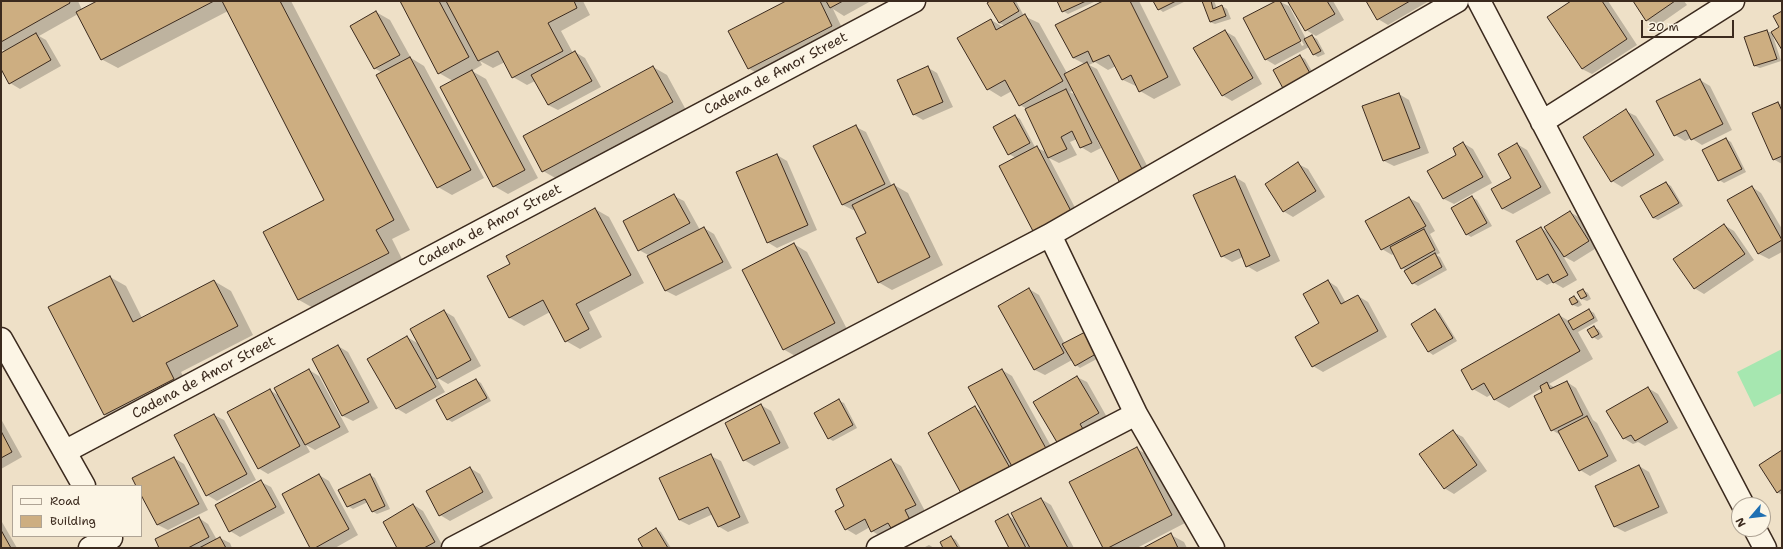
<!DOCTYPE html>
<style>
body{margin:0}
#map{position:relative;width:1783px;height:549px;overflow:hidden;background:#eee0c7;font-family:"Shantell Sans",sans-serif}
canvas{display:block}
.frame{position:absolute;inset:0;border:2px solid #3b2a1e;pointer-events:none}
.legend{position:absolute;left:12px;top:485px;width:130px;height:52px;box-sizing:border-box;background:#fcf5e5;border:1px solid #afa495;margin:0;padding:5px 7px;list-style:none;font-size:12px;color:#3b2a1e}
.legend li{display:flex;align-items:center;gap:8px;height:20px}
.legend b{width:20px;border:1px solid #afa495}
.north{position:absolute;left:1731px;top:497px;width:40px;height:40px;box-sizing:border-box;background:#fcf5e5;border:1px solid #afa495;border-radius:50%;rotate:242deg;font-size:11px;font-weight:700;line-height:16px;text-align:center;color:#3b2a1e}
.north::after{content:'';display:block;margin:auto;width:14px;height:18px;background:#1f6fb2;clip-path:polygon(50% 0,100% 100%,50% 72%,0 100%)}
.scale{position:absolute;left:1641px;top:20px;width:93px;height:18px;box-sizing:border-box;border:2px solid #3b2a1e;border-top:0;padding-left:5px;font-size:12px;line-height:14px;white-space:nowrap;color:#3b2a1e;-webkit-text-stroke:3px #fcf5e5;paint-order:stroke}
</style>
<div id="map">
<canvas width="1783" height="549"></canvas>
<div class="frame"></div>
<ul class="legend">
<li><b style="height:5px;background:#fcf5e5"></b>Road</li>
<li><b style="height:11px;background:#cdae81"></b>Building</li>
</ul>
<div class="north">N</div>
<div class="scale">20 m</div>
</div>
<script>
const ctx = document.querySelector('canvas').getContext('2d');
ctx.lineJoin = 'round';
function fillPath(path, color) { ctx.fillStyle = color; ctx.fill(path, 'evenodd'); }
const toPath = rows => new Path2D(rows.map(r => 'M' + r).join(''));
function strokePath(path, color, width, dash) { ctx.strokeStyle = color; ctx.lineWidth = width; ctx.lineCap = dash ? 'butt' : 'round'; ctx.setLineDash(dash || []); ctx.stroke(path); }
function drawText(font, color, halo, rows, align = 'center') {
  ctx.font = font + ' "Shantell Sans",sans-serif'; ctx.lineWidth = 3; ctx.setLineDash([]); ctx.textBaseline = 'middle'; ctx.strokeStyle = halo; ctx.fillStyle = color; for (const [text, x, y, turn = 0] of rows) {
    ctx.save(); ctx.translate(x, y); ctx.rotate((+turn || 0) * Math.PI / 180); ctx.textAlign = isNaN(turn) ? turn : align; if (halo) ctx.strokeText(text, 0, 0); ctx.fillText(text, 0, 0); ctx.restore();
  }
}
const green = toPath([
 [1782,349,1782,393,1754,407,1737,372]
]);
const shadow = toPath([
 [1,1,78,1,82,10,99,1,291,1,410,230,392,239,404,263,315,309,299,300,264,232,326,200,228,11,118,68,101,59,78,14,39,36,46,40,61,66,20,89,10,83,1,67,1,54,5,51,1,49],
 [401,1,583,1,590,15,561,31,573,53,575,52,585,58,601,87,558,110,548,105,535,81,527,85,513,77,505,62,493,68,480,61,482,65,472,71,486,79,538,178,508,194,494,186,453,81,439,73],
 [788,1,871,1,844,16,833,9,845,34,762,76,748,68],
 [992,1,1016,1,1024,16,1039,23,1067,73,1085,64,1073,58,1105,1,1139,1,1181,85,1154,99,1140,91,1138,87,1123,80,1116,66,1108,70,1095,62,1089,65,1097,69,1154,179,1099,139,1097,140,1101,148,1091,153,1081,147,1077,139,1070,142,1077,155,1059,163,1049,158,1081,219,1045,238,1016,158,1009,154,1015,116,1020,119,1035,147,1046,152,1027,109,1020,105,1012,91,1001,97,988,89,991,20,1003,27,1005,26,999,23],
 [1074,90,1077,96,1070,92],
 [1058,1,1093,1,1094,2,1068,14,1063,11],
 [1154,1,1186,1,1163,12,1159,9],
 [1203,1,1214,1,1217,8,1222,6,1227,9,1231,19,1215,24,1210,22],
 [1278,1,1289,6,1306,39,1312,36,1317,39,1325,54,1318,57,1313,54,1309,47,1275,65,1265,59],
 [1282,8,1284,8,1304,45,1302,46],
 [1292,1,1333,1,1344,20,1316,36,1306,30,1289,2],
 [1368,1,1429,1,1388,25,1378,19],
 [1573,1,1608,1,1637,45,1592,74,1582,69],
 [1634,1,1684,1,1687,5,1657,26,1647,20],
 [376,12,390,20,411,58,424,66,484,178,452,195,438,187,383,73,374,68],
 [1225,31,1235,37,1262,84,1232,101,1222,95],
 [1767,31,1772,33,1781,61,1760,68,1755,66],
 [1300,56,1305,59,1317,80,1274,70],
 [653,67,667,75,686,110,557,179,543,171,524,136],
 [927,67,937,73,953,107,923,120,913,114],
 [1700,80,1710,86,1732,130,1702,145,1691,138,1685,141,1675,135],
 [1399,94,1409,100,1429,153,1394,166,1384,161,1364,107],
 [1778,103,1782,105,1782,164,1773,159],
 [1626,111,1636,116,1664,160,1622,187,1612,181,1584,138],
 [856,127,866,132,892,186,894,185,908,193,943,265,892,290,878,282,868,234,856,209,853,210,843,205,815,146],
 [1726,139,1731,142,1746,172,1724,183,1719,180],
 [1463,143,1473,149,1492,183,1454,204,1444,199,1428,171,1458,155],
 [1517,144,1527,150,1551,193,1513,214,1503,209,1492,190,1512,178],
 [777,155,787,161,817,230,777,248,767,242],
 [1298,164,1308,169,1325,197,1293,217,1283,211],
 [1235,177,1245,183,1280,261,1257,272,1247,266,1243,257,1232,262,1222,256],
 [1666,183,1671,186,1683,206,1658,220,1653,218],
 [1752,187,1761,193,1782,229,1782,252,1769,259,1759,254],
 [674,196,684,201,700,230,704,228,714,234,732,268,676,296,666,291,650,256,639,250],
 [1472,197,1477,200,1492,226,1471,237,1466,234],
 [1409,198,1419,203,1435,231,1430,234,1440,253,1436,255,1440,257,1447,270,1418,286,1413,283,1407,271,1402,268,1394,253,1392,255,1382,249],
 [595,209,609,217,644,283,589,312,602,337,580,349,566,341,550,312,524,326,510,318,489,276,511,264],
 [1570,212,1580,218,1598,247,1574,262,1563,256,1577,280,1563,288,1553,282,1547,285,1538,279,1541,228,1549,233],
 [1724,225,1734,231,1754,260,1704,294,1694,288],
 [794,244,807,252,848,331,797,357,783,349],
 [110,277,126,286,142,318,214,281,231,291,253,335,181,372,189,388,121,424,104,414],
 [1328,281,1337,287,1346,303,1358,296,1368,302,1387,337,1323,372,1313,366],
 [1029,289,1039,295,1065,344,1106,354,1080,368,1076,365,1072,360,1045,375,1035,370,1000,306],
 [1583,290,1588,293,1591,299,1587,301,1582,299,1578,293],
 [1574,297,1579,300,1582,305,1578,307,1573,305,1570,299],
 [1435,310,1440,313,1457,341,1433,355,1429,352,1412,324],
 [1589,310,1594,313,1598,321,1578,332,1593,359,1549,384,1555,388,1567,382,1576,388,1593,420,1597,423,1617,461,1590,476,1580,470,1562,436,1552,430,1542,388,1509,408,1495,400,1492,394,1487,397,1473,389,1559,315,1569,321],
 [444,311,454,317,481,366,448,384,436,377,445,392,406,414,396,408,407,337,419,344],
 [1594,327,1599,330,1603,337,1598,340,1593,337],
 [338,346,348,352,378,408,353,421,343,416,313,360],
 [309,370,319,376,349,432,315,450,306,445,310,452,268,474,258,468,270,390,279,396],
 [1002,370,1012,376,1057,457,973,500,975,408,984,413],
 [1077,377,1087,382,1108,419,1072,454],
 [476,380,481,383,491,401,452,422,447,419],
 [1648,388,1658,394,1678,428,1645,446,1638,442,1633,444,1623,438],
 [839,401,844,403,857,428,833,441,828,438],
 [761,405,771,411,789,448,754,466,744,460],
 [214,415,224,420,256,480,217,501,207,495],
 [1,419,22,457,1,469],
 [1453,432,1463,437,1487,471,1454,494,1444,488],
 [1137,449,1150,456,1185,523,1137,548,1104,548],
 [1782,451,1782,495,1777,492],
 [711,456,721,461,749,523,728,532,718,526,713,514,689,525,679,520],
 [174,458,184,464,208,510,168,530,158,525,141,493,141,486,137,486],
 [891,460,901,466,925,511,915,516,922,529,882,537,872,531,870,527,856,535,846,529,846,506],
 [1639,466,1649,472,1668,513,1625,532,1615,527,1596,486],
 [470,468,480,474,493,498,450,521,440,515],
 [319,475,329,481,358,535,335,548,311,548],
 [370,475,375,478,390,509,377,514,372,511,368,502,353,509,348,506],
 [261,482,271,487,285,513,240,537,230,531],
 [1041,499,1051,505,1074,548,1029,548,1022,544,1025,548,1010,548,1008,516,1016,520],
 [414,505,423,511,444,548,398,548],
 [199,518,208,524,217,540,220,538,230,543,232,548,160,548],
 [1,521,2,522,17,548,1,548],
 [656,529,661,532,671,548,645,548],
 [1171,535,1184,542,1187,548,1145,548],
 [951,537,956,540,961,548,944,548],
 [929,545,934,548,923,548]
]);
const building = toPath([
 [1,1,69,1,70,3,1,42,1,1],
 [97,1,214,1,101,60,76,12,97,1],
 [222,1,280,1,394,220,376,230,389,253,298,300,263,232,324,200,222,1],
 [400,1,439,1,469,57,438,74,400,1],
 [446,1,574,1,577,8,548,23,563,51,512,78,498,51,478,61,446,1],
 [786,1,820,1,832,26,748,69,728,31,786,1],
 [826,1,843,1,830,8,826,1],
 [990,1,1013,1,1019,11,999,23,987,3,990,1],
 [1057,1,1086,1,1062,12,1057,1],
 [1103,1,1130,1,1168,77,1139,92,1131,75,1122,80,1109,55,1093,62,1088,51,1073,58,1055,25,1103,1],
 [1153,1,1176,1,1158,10,1153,1],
 [1202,1,1211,1,1213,9,1222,5,1226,16,1210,22,1202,1],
 [1276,1,1280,1,1301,41,1265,60,1243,18,1276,1],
 [1290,1,1327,1,1335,14,1305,31,1288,2,1290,1],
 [1366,1,1410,1,1377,20,1366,1],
 [1571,1,1602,1,1627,39,1582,69,1547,17,1571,1],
 [1633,1,1675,1,1646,21,1633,1],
 [376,11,400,55,374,69,350,26,376,11],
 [1782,11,1782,50,1771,32,1779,27,1773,16,1782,11],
 [1025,14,1063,81,1019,106,1005,80,987,90,957,38,991,19,996,30,1025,14],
 [1225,30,1253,78,1222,96,1193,48,1225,30],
 [1767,30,1777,59,1754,66,1744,37,1767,30],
 [36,33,51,60,9,84,1,69,1,53,36,33],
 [1312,35,1321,51,1313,55,1304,39,1312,35],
 [575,51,592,81,548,105,531,75,575,51],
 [1300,55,1312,77,1285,92,1273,70,1300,55],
 [410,57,471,170,437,188,376,75,410,57],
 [1087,62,1144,173,1121,185,1064,74,1087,62],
 [653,66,673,102,542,172,523,136,653,66],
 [928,66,943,102,913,115,897,80,928,66],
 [472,70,525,170,493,187,440,87,472,70],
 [1700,79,1723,124,1691,140,1686,130,1674,136,1656,101,1700,79],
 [1066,89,1092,143,1080,148,1072,131,1061,137,1067,149,1048,158,1025,109,1066,89],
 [1399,93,1420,148,1383,161,1362,106,1399,93],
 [1778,102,1782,111,1782,156,1773,160,1752,113,1778,102],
 [1626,109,1654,155,1611,182,1583,137,1626,109],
 [1015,115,1030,143,1008,155,993,127,1015,115],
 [856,125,885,184,842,205,813,146,856,125],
 [1726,138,1742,169,1718,181,1702,150,1726,138],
 [1463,142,1483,177,1443,199,1427,171,1456,155,1453,148,1463,142],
 [1517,143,1541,187,1502,209,1491,189,1511,178,1498,154,1517,143],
 [1037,146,1072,213,1034,233,999,166,1037,146],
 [777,154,808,225,767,243,736,172,777,154],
 [1298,162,1316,191,1283,212,1265,184,1298,162],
 [1235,176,1270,256,1246,267,1239,249,1221,257,1193,195,1235,176],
 [1666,182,1679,203,1653,218,1640,196,1666,182],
 [894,184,930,257,878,283,856,238,866,233,852,205,894,184],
 [1752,186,1782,240,1758,254,1727,200,1752,186],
 [674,194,690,223,638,251,623,221,674,194],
 [1472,196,1487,223,1466,235,1451,208,1472,196],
 [1409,197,1426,226,1381,250,1365,221,1409,197],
 [595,208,631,275,576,304,589,329,565,342,543,300,509,318,487,276,510,264,506,256,595,208],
 [1570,211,1589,241,1564,257,1544,227,1570,211],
 [1724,224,1745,254,1694,289,1673,259,1724,224],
 [704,227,723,262,665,291,647,256,704,227],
 [1541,227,1568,275,1553,283,1548,274,1537,280,1516,241,1541,227],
 [1424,229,1435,250,1401,269,1390,247,1424,229],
 [794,243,835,323,783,350,742,270,794,243],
 [1435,253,1442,267,1412,284,1404,271,1435,253],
 [110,276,133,322,214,280,238,326,166,363,174,379,104,415,48,307,110,276],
 [1328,280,1341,304,1358,295,1378,331,1312,367,1295,337,1319,323,1303,294,1328,280],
 [1029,288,1064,353,1034,370,998,306,1029,288],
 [1583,289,1587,296,1581,299,1577,292,1583,289],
 [1574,296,1578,302,1572,305,1569,299,1574,296],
 [1435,309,1453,338,1428,352,1411,324,1435,309],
 [1589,309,1594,318,1573,330,1568,321,1589,309],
 [444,310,471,360,437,379,410,329,444,310],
 [1559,314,1580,351,1494,400,1484,383,1472,390,1461,370,1559,314],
 [1594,326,1599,334,1592,338,1587,330,1594,326],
 [1089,330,1101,351,1075,366,1062,344,1089,330],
 [407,336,436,387,396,409,367,359,407,336],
 [338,345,369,402,342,416,312,359,338,345],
 [309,369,340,427,305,445,274,388,309,369],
 [1002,369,1048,452,1014,470,968,387,1002,369],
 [1077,376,1099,413,1080,424,1086,434,1061,449,1033,402,1077,376],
 [476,379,487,398,447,420,436,400,476,379],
 [1567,381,1583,415,1551,431,1534,396,1542,392,1540,386,1547,382,1550,389,1567,381],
 [1648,387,1668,422,1635,441,1631,435,1623,439,1606,411,1648,387],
 [270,389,300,446,258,469,227,412,270,389],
 [839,399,853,425,828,439,814,413,839,399],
 [761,404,780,443,743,461,725,423,761,404],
 [975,406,1010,468,962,495,928,433,975,406],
 [214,414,247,474,206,496,174,435,214,414],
 [1587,416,1608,456,1579,471,1558,431,1587,416],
 [1453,430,1477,465,1444,489,1419,454,1453,430],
 [1,431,12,452,1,458,1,431],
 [1137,447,1172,515,1108,548,1103,548,1069,482,1137,447],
 [1782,450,1782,489,1777,493,1759,465,1782,450],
 [711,454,740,517,718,527,708,507,679,520,659,478,711,454],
 [174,457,199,504,157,525,141,495,141,486,136,486,132,478,174,457],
 [891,459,916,505,905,510,912,524,894,533,888,523,871,532,865,519,845,530,835,511,844,506,836,489,891,459],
 [1639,465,1659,507,1614,527,1595,486,1639,465],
 [470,467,483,492,439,516,426,491,470,467],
 [319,474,349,529,315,548,310,548,282,494,319,474],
 [370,474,385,506,372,512,365,499,347,507,338,490,370,474],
 [261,480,276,507,229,532,215,505,261,480],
 [1041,498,1068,548,1030,548,1011,513,1041,498],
 [413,504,435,542,424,548,397,548,383,522,413,504],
 [1008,514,1026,548,1009,548,995,521,1008,514],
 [199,517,209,537,188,548,159,548,155,539,199,517],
 [656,528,668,548,643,548,638,539,656,528],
 [1,530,11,548,1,548,1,530],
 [1171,533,1178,548,1143,548,1171,533],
 [951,536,958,548,943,548,940,542,951,536],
 [220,537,226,548,199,548,220,537]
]);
const minor = toPath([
 [1479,1,1743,505],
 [1542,122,1733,1],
 [1050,235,1136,414,1213,548],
 [1,339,84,486],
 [66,451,914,1],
 [1755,529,1765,548],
 [90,548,111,538],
 [453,548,1050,235,1457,1],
 [878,548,1136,414]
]);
const streetNames = [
 ["Cadena de Amor Street",776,74,-28],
 ["Cadena de Amor Street",490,226,-28],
 ["Cadena de Amor Street",204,378,-28]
];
fillPath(green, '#a6e7b0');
fillPath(shadow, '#0003');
fillPath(building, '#cdae81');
strokePath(building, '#3b2a1e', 1);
strokePath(minor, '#3b2a1e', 25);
strokePath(minor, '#fcf5e5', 22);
drawText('14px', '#3b2a1e', '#fcf5e5', streetNames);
</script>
